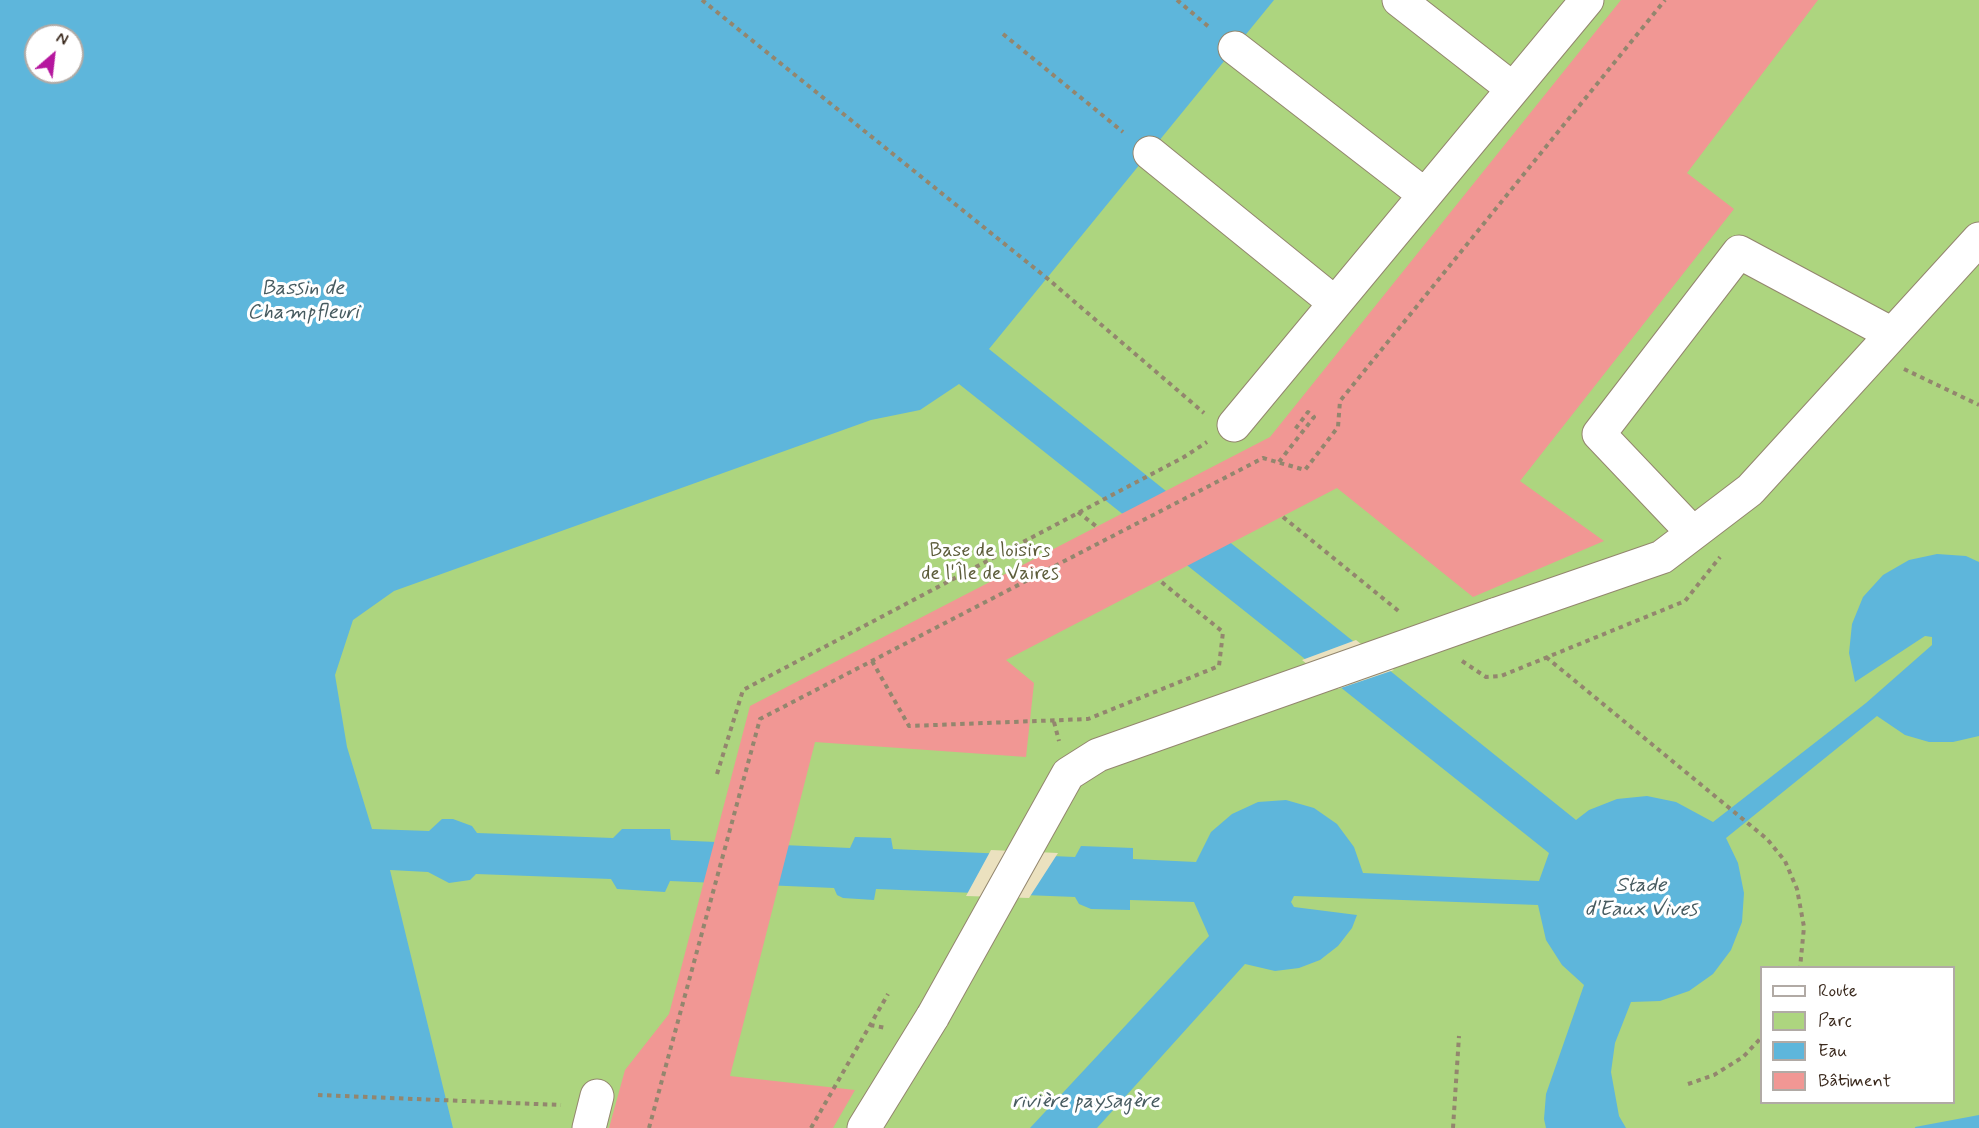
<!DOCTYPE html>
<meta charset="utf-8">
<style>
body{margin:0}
#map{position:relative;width:1979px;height:1128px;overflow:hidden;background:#ebe1bf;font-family:Mynerve,sans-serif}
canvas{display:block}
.legend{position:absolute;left:1760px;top:966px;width:195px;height:138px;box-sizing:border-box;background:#fff;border:2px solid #b1aaa5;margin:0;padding:8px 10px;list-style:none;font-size:18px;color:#3b2a1e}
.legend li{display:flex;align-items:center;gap:12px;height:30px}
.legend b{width:30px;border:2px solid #b1aaa5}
.north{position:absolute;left:24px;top:24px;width:60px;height:60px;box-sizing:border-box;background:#fff;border:2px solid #b1aaa5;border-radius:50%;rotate:28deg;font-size:16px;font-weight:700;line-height:24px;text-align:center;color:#3b2a1e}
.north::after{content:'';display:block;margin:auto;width:21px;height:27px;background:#b5179e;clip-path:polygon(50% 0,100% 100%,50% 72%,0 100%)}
</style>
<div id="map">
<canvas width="1979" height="1128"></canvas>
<ul class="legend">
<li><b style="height:8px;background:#fff"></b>Route</li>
<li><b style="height:16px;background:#add57f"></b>Parc</li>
<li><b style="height:16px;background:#5eb6db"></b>Eau</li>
<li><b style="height:16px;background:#f19794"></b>Bâtiment</li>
</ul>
<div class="north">N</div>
</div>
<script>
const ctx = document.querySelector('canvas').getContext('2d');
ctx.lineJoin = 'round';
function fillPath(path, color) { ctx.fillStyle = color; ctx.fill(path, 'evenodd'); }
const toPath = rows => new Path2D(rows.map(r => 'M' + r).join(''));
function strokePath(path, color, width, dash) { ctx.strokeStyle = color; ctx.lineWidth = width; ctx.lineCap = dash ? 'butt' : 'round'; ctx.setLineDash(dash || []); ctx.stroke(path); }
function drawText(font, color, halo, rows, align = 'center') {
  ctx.font = font + ' Mynerve,sans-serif'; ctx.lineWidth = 6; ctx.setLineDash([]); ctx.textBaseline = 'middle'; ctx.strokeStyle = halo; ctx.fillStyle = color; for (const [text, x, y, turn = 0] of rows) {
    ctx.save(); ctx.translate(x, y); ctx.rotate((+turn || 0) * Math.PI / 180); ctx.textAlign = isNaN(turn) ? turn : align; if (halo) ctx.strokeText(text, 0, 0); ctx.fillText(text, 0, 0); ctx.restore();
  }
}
const green = toPath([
 [0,0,1979,0,1979,1128,0,1128],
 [36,36,72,36,72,72,36,72],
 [1762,968,1954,968,1954,1102,1762,1102]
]);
const water = toPath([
 [0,0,1274,0,989,349,1576,820,1589,810,1617,799,1647,796,1676,802,1713,822,1866,703,1932,645,1932,637,1925,636,1855,682,1849,653,1852,624,1863,597,1883,575,1909,560,1937,554,1966,556,1979,562,1979,736,1953,742,1929,742,1905,735,1877,716,1726,838,1738,863,1744,893,1742,922,1731,950,1713,974,1689,991,1660,1001,1631,1002,1615,1043,1611,1072,1619,1116,1626,1128,1546,1128,1544,1119,1546,1094,1584,985,1562,965,1546,940,1538,905,1294,896,1291,902,1294,907,1357,915,1352,928,1338,946,1320,960,1299,968,1275,971,1245,964,1097,1128,1030,1128,1209,936,1194,902,1130,900,1130,910,1091,909,1079,904,1075,897,876,889,874,900,843,898,837,895,834,888,670,881,665,892,617,889,611,879,476,874,470,880,449,883,428,872,390,870,453,1128,0,1128],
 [36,36,72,36,72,72,36,72],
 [959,384,1549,853,1539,881,1363,873,1354,847,1337,824,1314,808,1286,800,1258,802,1232,814,1211,832,1196,862,1133,859,1133,848,1081,846,1075,857,893,849,891,838,855,837,850,848,671,840,670,829,622,829,613,838,477,833,472,826,453,819,442,819,429,831,372,829,347,747,335,675,353,620,394,591,871,420,920,410],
 [1979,1115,1979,1128,1915,1128,1915,1127]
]);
const pier = toPath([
 [1356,640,1394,670,1338,689,1302,660],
 [991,850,1058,853,1029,898,966,896]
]);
const building = toPath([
 [1621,0,1818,0,1687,173,1734,209,1520,481,1604,541,1473,597,1337,488,1006,660,1034,683,1026,757,815,742,730,1076,855,1090,833,1128,609,1128,625,1070,669,1014,750,706,1270,437]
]);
const path = toPath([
 [702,0,1048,279,1204,413],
 [1177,0,1209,27],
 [1003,34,1123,132],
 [1904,369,1979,405],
 [1279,462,1314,417,1308,412,1293,432],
 [1078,512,1097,527],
 [1283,517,1401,613],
 [1546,657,1767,839,1785,861,1797,889,1804,927,1800,968],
 [872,661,909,726,1088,719,1219,666,1223,632,1159,580],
 [1462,661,1486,677,1501,676,1685,601,1720,557],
 [1054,722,1059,741],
 [717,774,743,690,1184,457,1207,442],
 [870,1025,886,1028],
 [1688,1084,1714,1075,1743,1057,1762,1037],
 [318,1095,561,1105],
 [649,1128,760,719,1263,458,1305,470,1338,427,1340,401,1665,0],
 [811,1128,888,994],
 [1453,1128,1459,1036]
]);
const minor = toPath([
 [1399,0,1513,89],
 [1235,48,1425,195],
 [1150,153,1335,303],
 [1234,425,1587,0],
 [1693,533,1599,434,1739,252,1892,334],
 [1494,615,1662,557,1750,490,1979,239],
 [589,1128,597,1096],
 [864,1128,933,1016]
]);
const minorBridge = toPath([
 [933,1016,1068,774,1098,755,1494,615]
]);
const parkNames = [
 ["Base de loisirs",990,552],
 ["de l'Île de Vaires",990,575]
];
const waterNames = [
 ["Bassin de",303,290],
 ["Champfleuri",303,314],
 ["Stade",1641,887],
 ["d'Eaux Vives",1641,911],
 ["rivière paysagère",1086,1103]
];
fillPath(green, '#add57f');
fillPath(water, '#5eb6db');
fillPath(pier, '#ebe1bf');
fillPath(building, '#f19794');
strokePath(minor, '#93866e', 35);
strokePath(path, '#93866e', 4, [4.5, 4.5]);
strokePath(minor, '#fff', 33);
strokePath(minorBridge, '#93866e', 35, []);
strokePath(minorBridge, '#fff', 33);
drawText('20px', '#5d5d3b', '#fff', parkNames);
drawText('italic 21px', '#475b60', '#fff', waterNames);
</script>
